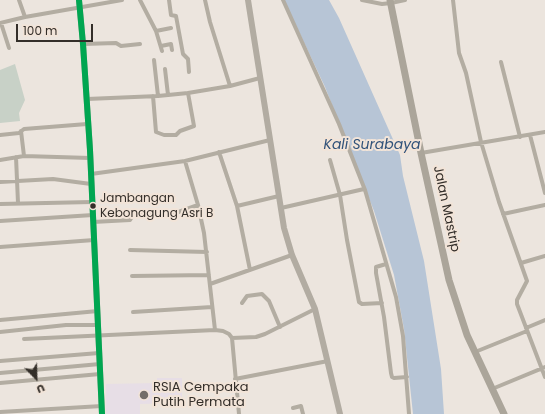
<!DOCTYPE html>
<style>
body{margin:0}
#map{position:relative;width:545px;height:414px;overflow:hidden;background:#ece5de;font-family:Poppins,sans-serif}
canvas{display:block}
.north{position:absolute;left:16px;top:358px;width:40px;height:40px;-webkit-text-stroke:3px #f2e4d8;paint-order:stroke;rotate:157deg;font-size:11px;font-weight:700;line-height:16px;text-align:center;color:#332e29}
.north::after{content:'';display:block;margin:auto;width:14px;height:18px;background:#332e29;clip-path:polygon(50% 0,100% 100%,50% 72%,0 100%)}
.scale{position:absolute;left:16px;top:24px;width:77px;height:18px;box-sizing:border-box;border:2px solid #332e29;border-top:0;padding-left:5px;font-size:12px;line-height:14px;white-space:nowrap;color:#332e29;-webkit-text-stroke:3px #f2e4d8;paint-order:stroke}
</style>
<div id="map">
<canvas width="545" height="414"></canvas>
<div class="north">U</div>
<div class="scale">100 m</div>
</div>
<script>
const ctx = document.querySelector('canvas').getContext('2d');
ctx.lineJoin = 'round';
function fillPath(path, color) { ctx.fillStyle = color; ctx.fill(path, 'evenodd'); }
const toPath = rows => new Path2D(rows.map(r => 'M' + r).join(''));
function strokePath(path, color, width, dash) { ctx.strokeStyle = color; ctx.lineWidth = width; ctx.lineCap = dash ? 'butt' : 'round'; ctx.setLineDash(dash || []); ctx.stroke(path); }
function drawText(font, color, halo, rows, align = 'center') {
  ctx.font = font + ' Poppins,sans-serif'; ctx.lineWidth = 4; ctx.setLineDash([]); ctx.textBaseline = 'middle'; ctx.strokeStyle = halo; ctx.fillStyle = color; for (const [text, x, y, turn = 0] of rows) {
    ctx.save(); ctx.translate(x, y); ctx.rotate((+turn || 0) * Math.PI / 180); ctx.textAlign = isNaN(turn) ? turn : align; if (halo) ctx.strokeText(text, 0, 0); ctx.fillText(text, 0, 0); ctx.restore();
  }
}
const medical = toPath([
 [157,378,182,378,182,403,140,404,140,414,106,414,106,384,157,383]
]);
const green = toPath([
 [15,64,25,100,19,113,20,121,0,123,0,70]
]);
const water = toPath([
 [284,0,329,0,339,18,400,155,403,176,424,261,441,369,444,414,413,414,404,329,394,275,374,211,325,87]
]);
const street = toPath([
 [19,0,25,17],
 [140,0,156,31,162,51],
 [169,0,171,15,176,16,183,54,188,59,189,72],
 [205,0,210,22,230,86],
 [283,0,339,124,365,190,396,297,403,336,409,414],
 [362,0,382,4,391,3,405,0],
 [453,0,459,53,466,73,481,142,499,202,527,281,517,300,517,304,545,377],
 [0,23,25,17,122,0],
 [1,23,9,48],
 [156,31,171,28],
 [83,44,116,43,121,46,140,44],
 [161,46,171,44,172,50],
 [154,60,158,96],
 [501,62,520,137],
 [165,69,168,95],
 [153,96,156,132,164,135,176,135,180,131,194,126,188,93],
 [87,99,158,96,188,93,230,86,260,78],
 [21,131,24,156],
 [0,135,19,133,24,129,87,124],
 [530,135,545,193],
 [219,152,237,206,250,270],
 [421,153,545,132],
 [16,157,18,203],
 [0,160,24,156,90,158],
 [330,160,340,195,347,240,359,302,362,304,382,303],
 [185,161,198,205,204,233,215,330],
 [91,174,185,161,270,140],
 [0,182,53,179,91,184],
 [0,204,92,202],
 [237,206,279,196],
 [281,208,364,189],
 [503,214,545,205],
 [0,221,93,215],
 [93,222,130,220,133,215,173,214,198,205],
 [0,247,94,240],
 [130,250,207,252],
 [521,263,545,256],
 [386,264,376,267,376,273,384,317,391,373,392,377,394,378,407,377],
 [132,276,209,275],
 [210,284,292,255],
 [242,303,247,296,262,294,269,301,280,327],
 [133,312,212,307],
 [0,320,98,311],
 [526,328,545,320],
 [0,332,66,325,98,325],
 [232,338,256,337,265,334,315,309],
 [232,338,239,414],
 [24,339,215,330,223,331,229,334,232,338],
 [475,352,527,331],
 [0,361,99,353],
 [0,373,100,364],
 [235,379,328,361],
 [0,383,100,374],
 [492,389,545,367],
 [293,408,301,406,303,414],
 [0,412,102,406]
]);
const secondary = toPath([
 [79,0,83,44,90,150,102,414],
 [248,0,284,228,292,255,315,309,340,414]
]);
const primary = toPath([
 [390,0,421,153,449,280,467,335,504,414]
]);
const bus1 = toPath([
 [79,0,83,44,90,150,102,414]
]);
const markers = [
 [93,206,3.5,"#332e29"],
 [144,395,5,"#746e68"]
];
const busNames = [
 ["Jambangan",100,199],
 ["Kebonagung Asri B",100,214]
];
const streetNames = [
 ["Jalan Mastrip",446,209,78]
];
const poiNames = [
 ["RSIA Cempaka",153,388],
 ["Putih Permata",153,403]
];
const waterNames = [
 ["Kali Surabaya",372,145]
];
fillPath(medical, '#e7dee6');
fillPath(green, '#c8d1c7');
fillPath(water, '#b7c5d6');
strokePath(street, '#b3ada2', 4);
strokePath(secondary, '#b2aca2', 6);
strokePath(primary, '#aba59a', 7);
strokePath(bus1, '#00a651', 6);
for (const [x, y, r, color] of markers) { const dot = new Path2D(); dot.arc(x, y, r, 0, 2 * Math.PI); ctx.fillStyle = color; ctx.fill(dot); strokePath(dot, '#f2e4d8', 1.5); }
drawText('12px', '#332e29', '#f2e4d8', busNames, 'left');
drawText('13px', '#332e29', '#f2e4d8', streetNames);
drawText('13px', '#332e29', '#f2e4d8', poiNames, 'left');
drawText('italic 14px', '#2f5179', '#f2e4d8', waterNames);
</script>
